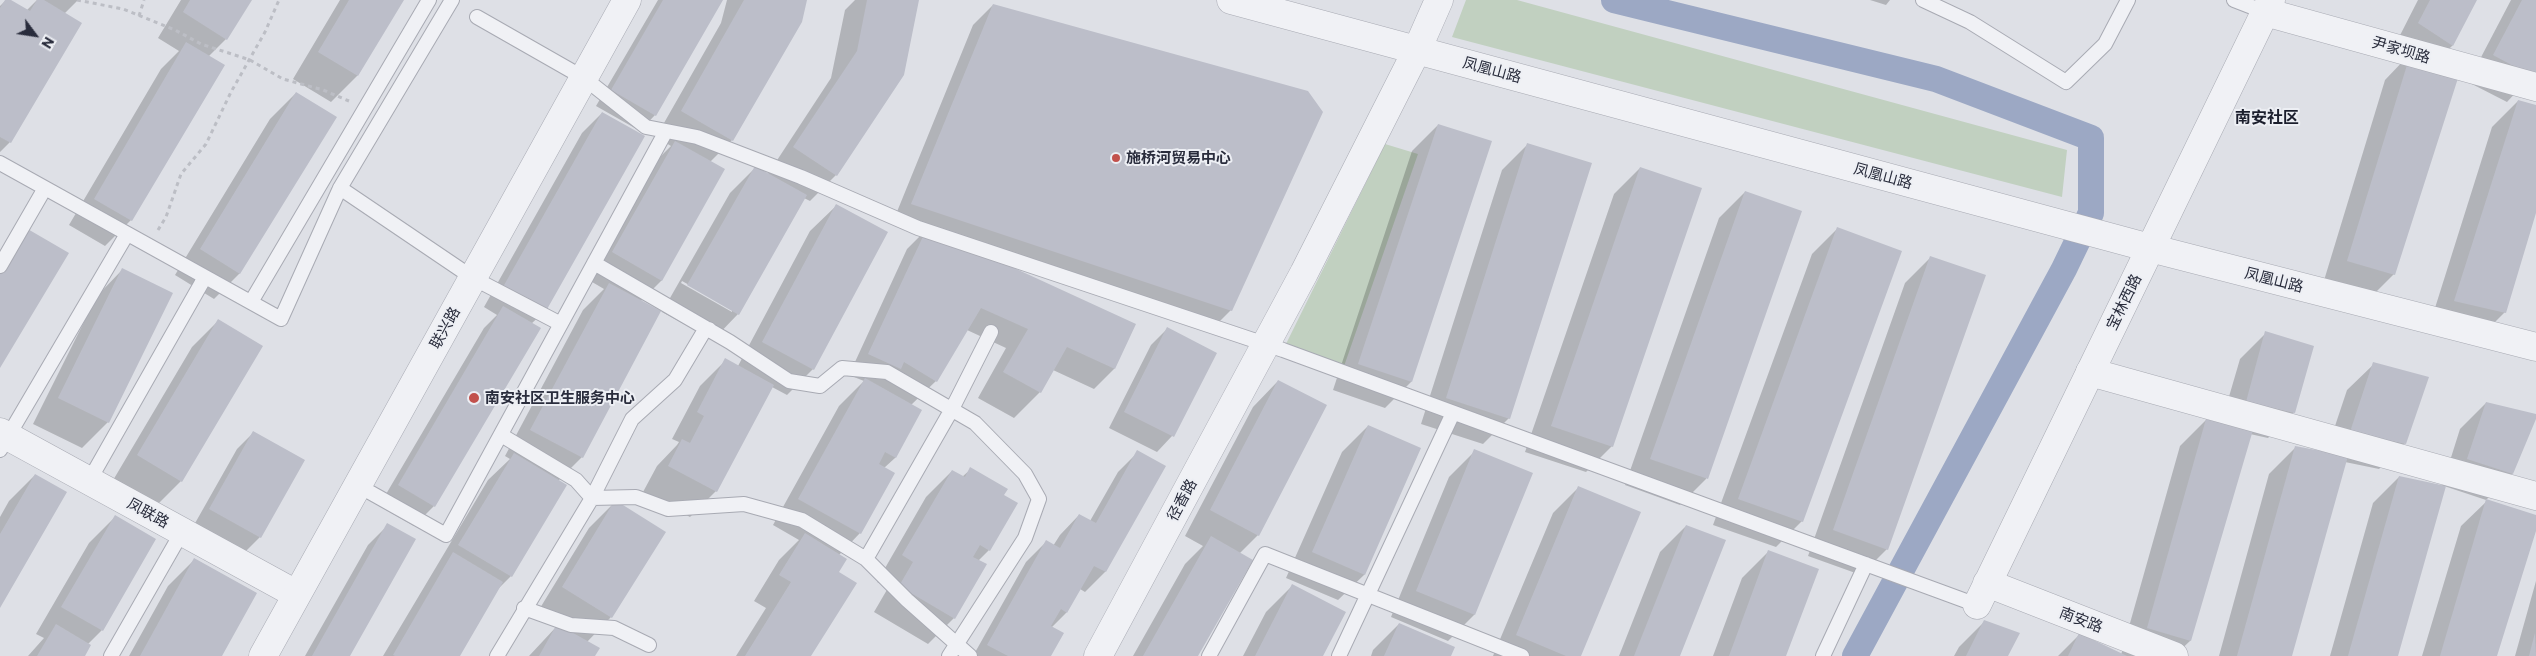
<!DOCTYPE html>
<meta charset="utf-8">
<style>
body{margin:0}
#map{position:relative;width:2536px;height:656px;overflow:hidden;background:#dee0e6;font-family:Commissioner,sans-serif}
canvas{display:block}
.north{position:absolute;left:10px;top:10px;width:50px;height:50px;-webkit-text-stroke:4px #edeff4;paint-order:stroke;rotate:121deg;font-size:14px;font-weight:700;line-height:20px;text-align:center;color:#292c3c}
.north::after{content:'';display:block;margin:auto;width:18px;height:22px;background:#292c3c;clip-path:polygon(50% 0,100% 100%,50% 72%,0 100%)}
</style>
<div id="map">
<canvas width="2536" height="656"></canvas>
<div class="north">N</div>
</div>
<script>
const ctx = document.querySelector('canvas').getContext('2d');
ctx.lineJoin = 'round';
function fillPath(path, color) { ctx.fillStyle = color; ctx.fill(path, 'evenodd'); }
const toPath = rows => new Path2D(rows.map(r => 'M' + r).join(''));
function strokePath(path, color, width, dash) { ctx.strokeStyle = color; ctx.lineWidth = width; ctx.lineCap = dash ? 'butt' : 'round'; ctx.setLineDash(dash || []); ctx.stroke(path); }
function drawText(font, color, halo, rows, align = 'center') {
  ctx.font = font + ' Commissioner,"Noto Sans SC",sans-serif'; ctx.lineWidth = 4; ctx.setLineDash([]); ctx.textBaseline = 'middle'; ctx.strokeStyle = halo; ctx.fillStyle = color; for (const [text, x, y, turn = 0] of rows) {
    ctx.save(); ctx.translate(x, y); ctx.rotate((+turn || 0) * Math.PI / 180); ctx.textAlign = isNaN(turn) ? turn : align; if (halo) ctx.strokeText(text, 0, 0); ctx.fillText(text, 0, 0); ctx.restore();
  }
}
const green = toPath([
 [1466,0,1517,0,2067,150,2062,197,1452,37],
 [1385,144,1418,154,1342,372,1283,350]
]);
const shadow = toPath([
 [6,0,26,11,37,0,78,0,64,14,10,142,0,152,0,6],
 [181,0,251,0,226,39,209,56,131,220,105,246,69,225,161,69,179,51,158,38],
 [340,0,402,0,357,76,331,102,293,79],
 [658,0,722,0,655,115,640,131,596,106],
 [727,0,806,0,732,140,710,162,662,280,641,301,582,457,558,481,511,576,497,590,459,656,383,656,488,480,510,459,505,456,583,310,604,289,587,279,649,168,671,146,656,137,721,23],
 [855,0,918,0,902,75,836,175,810,201,804,198,738,314,713,340,662,312,730,193,756,167,768,174,831,78,845,10],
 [682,281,732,309,732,312,681,283],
 [1870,0,1890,0,1886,5],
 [2418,0,2476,0,2452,46,2433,64,2394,274,2368,300,2322,287,2385,80,2406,58,2393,49],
 [2511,0,2536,0,2536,71,2507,102,2468,82],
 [993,5,1231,310,1211,330,993,260,1134,325,1114,369,1094,389,1053,370,1040,392,1014,418,978,398,1006,348,967,330,936,381,911,405,921,410,895,458,884,468,860,533,839,555,837,573,810,656,736,656,766,608,754,601,779,560,799,540,773,525,839,406,864,381,849,375,907,249,922,234,892,224,973,25],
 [296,93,240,273,214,299,175,275,270,119],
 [2518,101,2536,106,2536,209,2505,312,2479,338,2429,327,2492,127],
 [602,113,545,311,531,324,434,506,414,526,379,506,484,328,497,315,484,307,582,133],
 [1438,125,1411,382,1385,408,1333,390,1412,151],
 [1528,144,1509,418,1483,444,1421,424,1502,170],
 [1640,168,1612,446,1586,472,1525,452,1614,194],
 [1745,192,1801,212,1706,479,1680,505,1625,485,1719,218],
 [836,206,813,369,787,395,772,387,716,491,690,517,643,492,657,466,677,445,679,442,672,439,700,386,726,360,738,366,810,231],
 [1838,228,1802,521,1776,547,1713,525,1812,254],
 [1931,257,1887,549,1861,575,1808,556,1905,283],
 [122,270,108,422,82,448,33,424,97,296],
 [218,321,181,481,155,507,112,482,192,347],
 [1167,329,1215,353,1172,436,1157,452,1109,428,1151,345],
 [2266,333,2294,412,2268,438,2250,434,2190,641,2174,656,2058,656,2079,635,2121,655,2180,446,2206,420,2221,424,2240,359],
 [2374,364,2405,443,2379,469,2345,462,2291,656,2219,656,2269,474,2295,448,2326,453,2347,390],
 [1278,381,1258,535,1239,554,1197,656,1133,656,1185,564,1203,546,1185,536,1253,407],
 [2486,403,2536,415,2512,474,2486,500,2444,486,2397,656,2330,656,2373,503,2399,477,2442,486,2460,429],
 [1368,426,1420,449,1364,575,1338,600,1286,578,1342,452],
 [253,433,303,461,260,537,244,553,194,525,237,449],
 [1475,451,1531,474,1474,615,1448,641,1391,617,1449,477],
 [1138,452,1164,467,1105,572,1085,592,1080,589,1066,613,1051,628,1049,656,973,656,1026,562,1046,542,1053,546,1060,535,1079,515,1090,521,1118,472],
 [971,469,1003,495,989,550,978,561,954,618,928,644,874,612,888,588,877,582,926,497,952,471,962,477],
 [35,475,0,605,0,517,9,501],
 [1579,487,1580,656,1493,656,1553,513],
 [2487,501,2536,516,2536,527,2495,656,2422,656,2461,526],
 [615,502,611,617,587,642,594,656,529,656,557,626,537,613,589,528],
 [115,517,154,540,102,630,88,644,84,656,28,656,44,638,36,634,89,543],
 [388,525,349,656,305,656,368,545],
 [1686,526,1679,656,1619,656,1660,552],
 [1768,552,1785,656,1713,656,1742,578],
 [194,560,221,656,129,656,168,586],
 [2536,581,2536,656,2515,656],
 [1292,586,1322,656,1243,656,1266,612],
 [1985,621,2007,656,1954,656,1959,647],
 [1399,624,1450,656,1371,656,1373,650]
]);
const canal = toPath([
 [1614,0,1936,79,2091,138,2091,213,2064,269,1855,656]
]);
const building = toPath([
 [5,0,11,0,30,11,37,0,44,0,82,23,11,143,0,137,0,8],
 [190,0,252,0,227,40,183,12],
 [349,0,404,0,358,76,318,52],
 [663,0,723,0,656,116,611,90],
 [744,0,807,0,802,22,733,141,681,111],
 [867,0,919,0,904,75,837,176,793,147,857,51],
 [2430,0,2477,0,2453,46,2418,23],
 [2522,0,2536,0,2536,73,2534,77,2493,55],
 [993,4,1308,91,1323,112,1232,311,911,204],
 [186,42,225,65,132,221,94,199],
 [2411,52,2459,75,2395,275,2347,261],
 [296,92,337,117,240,274,200,249],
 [2518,100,2536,105,2536,213,2506,313,2454,301],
 [602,112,645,136,546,311,503,287],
 [1438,124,1492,141,1412,382,1358,364],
 [675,141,725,169,662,281,612,252],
 [1527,143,1592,163,1510,419,1446,398],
 [755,166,807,195,739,315,687,285],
 [1640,167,1702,188,1613,447,1551,426],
 [1745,191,1802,211,1708,479,1650,459],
 [836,204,888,232,814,370,762,342],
 [1837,227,1902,251,1803,522,1738,499],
 [26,228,69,253,0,368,0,273],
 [927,228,1136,324,1115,369,1067,347,1041,393,1003,372,1028,329,981,308,937,382,904,362,901,369,868,354],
 [1930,256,1986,275,1888,550,1833,530],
 [122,268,173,293,109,423,58,398],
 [609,283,661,311,583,458,530,430],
 [503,306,541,328,435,507,398,485],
 [218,319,263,346,182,482,137,455],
 [1167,327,1217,353,1174,437,1124,412],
 [2265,331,2314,346,2295,413,2246,402],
 [725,358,774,385,717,492,668,466,682,439,690,443,704,416,697,412],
 [2373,362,2429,377,2406,444,2350,432],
 [865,378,922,410,896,458,885,452,879,464,895,473,861,534,798,499],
 [1278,380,1327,405,1259,536,1210,510],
 [2486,402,2536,414,2536,419,2513,474,2467,459],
 [2206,419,2253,430,2191,641,2147,628],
 [1368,425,1421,448,1365,575,1312,552],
 [253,431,305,460,261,538,209,509],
 [2295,446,2348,456,2292,656,2237,656],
 [1474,449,1533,473,1475,615,1416,591],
 [1137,450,1166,466,1106,572,1094,566,1067,613,1061,609,1051,626,1064,633,1051,656,1008,656,987,645,1046,540,1060,548,1079,514,1096,523],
 [514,453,567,485,512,577,458,545],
 [970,467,1008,489,1004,495,1018,503,990,551,980,545,973,557,987,564,955,619,899,586,913,562,902,555,952,470,965,477],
 [35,474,67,492,0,608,0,534],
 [2399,476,2446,486,2398,656,2348,656],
 [1578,486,1641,512,1581,656,1566,656,1516,635],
 [2486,499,2536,515,2536,531,2497,656,2440,656],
 [615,500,666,532,612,618,562,587],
 [115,515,156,539,103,631,61,607],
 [387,523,416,539,350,656,312,656],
 [1686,525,1726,540,1680,656,1634,656],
 [805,533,847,559,839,572,857,583,811,656,745,656,791,582,779,575],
 [1211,536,1253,560,1198,656,1143,656],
 [1768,550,1819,569,1786,656,1729,656],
 [453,552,503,582,460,656,395,656,393,655],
 [194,558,257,593,222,656,140,656],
 [1292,584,1346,612,1323,656,1255,656],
 [1984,620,2020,633,2008,656,1966,656],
 [1399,623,1455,647,1451,656,1384,656],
 [56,624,91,645,85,656,37,656],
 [557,624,600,648,595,656,539,656],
 [2079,633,2127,656,2068,656],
 [2535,633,2536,656,2529,656]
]);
const path = toPath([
 [77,0,123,9,175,30,201,44,250,60,283,79,323,90,349,101],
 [139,16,144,0],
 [158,230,166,217,181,174,206,144,231,92,265,32,279,0]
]);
const service = toPath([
 [1923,0,1970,22,2066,82,2105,44,2128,0],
 [2234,0,2265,12],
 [477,17,584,78,646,127,697,137,801,177,918,228,1283,350,1977,605],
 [0,163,281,319,340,188,452,0],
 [340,188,473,278,561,324],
 [594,263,730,342,789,381,820,386,842,368,887,372,975,423,1025,474,1039,499,1025,538,949,656],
 [0,266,45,188],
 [251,302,429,0],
 [501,435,576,480,592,498,632,419,675,380,703,333,709,329],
 [0,450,127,234],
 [89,481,205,277],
 [357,485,446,535,666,131],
 [866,559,952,409,991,332],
 [524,608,571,625,614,628,649,645],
 [111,656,182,532],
 [497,656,592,498,636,497,668,509,744,504,802,520,866,559,907,600,970,656],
 [1209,656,1265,554,1522,656],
 [1339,656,1453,413],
 [1823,656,1866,564]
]);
const minor = toPath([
 [2265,12,2536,87],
 [2090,372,2536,496],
 [0,432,296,594],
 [1098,656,1304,273,1417,50,1439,0]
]);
const tertiary = toPath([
 [1231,0,2150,248,2536,347],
 [1987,583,2174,656],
 [1977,605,2271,0],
 [263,656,627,0]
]);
const markers = [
 [1116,158,5,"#c2514c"],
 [474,398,6,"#c2514c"]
];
const streetNames = [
 ["尹家坝路",2401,50,16],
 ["凤凰山路",1492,70,15],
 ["凤凰山路",1883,176,15],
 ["凤凰山路",2274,280,14],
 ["宝林西路",2124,302,-64],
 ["联兴路",445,328,-61],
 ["径香路",1182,500,-62],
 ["凤联路",148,513,29],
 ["南安路",2081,620,21]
];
const poiNames = [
 ["施桥河贸易中心",1126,158],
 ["南安社区卫生服务中心",485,398]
];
const neighbourhoodNames = [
 ["南安社区",2267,118]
];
fillPath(green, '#c1d0c0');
fillPath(shadow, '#0003');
strokePath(canal, '#9ca8c4', 26);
fillPath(building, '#bcbec9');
strokePath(service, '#a8aab3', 16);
strokePath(minor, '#a8aab3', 29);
strokePath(tertiary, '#a8aab3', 29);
strokePath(path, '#bcbec5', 3, [4, 4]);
strokePath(service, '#f0f1f5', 14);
strokePath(minor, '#f0f1f5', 28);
strokePath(tertiary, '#f0f1f5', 28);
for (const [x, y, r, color] of markers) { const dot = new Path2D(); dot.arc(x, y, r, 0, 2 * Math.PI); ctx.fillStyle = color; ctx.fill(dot); strokePath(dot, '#edeff4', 2); }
drawText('15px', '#292c3c', '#edeff4', streetNames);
drawText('bold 15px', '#292c3c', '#edeff4', poiNames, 'left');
drawText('bold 16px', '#1b1e2d', '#edeff4', neighbourhoodNames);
</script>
